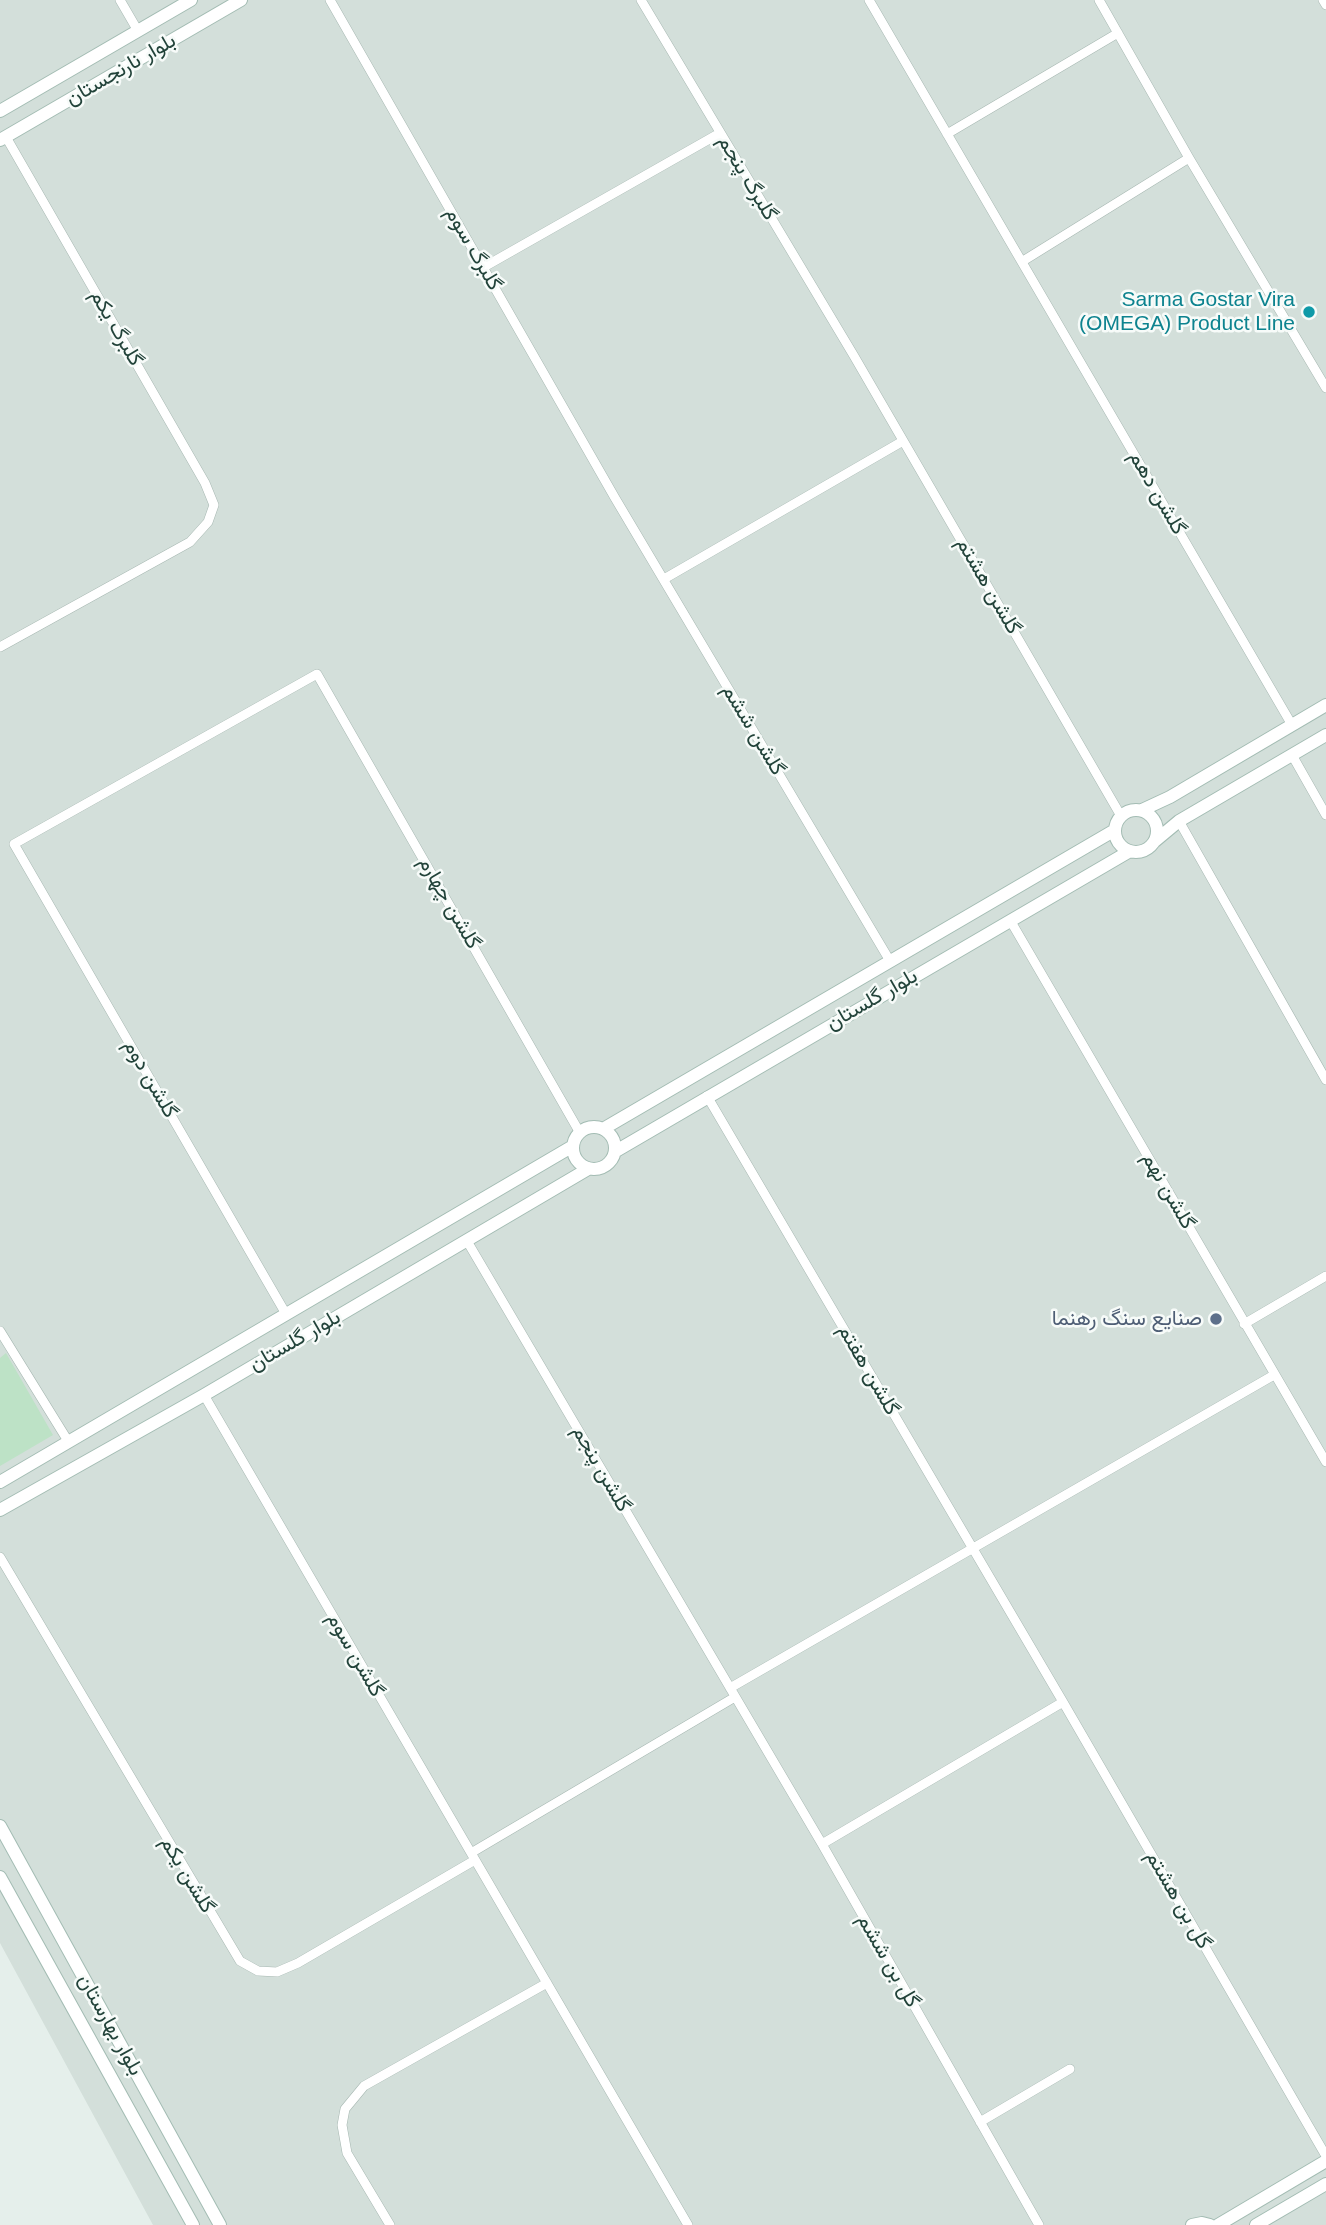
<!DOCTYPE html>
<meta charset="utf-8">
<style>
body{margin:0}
canvas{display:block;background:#e5efeb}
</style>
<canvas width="1326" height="2225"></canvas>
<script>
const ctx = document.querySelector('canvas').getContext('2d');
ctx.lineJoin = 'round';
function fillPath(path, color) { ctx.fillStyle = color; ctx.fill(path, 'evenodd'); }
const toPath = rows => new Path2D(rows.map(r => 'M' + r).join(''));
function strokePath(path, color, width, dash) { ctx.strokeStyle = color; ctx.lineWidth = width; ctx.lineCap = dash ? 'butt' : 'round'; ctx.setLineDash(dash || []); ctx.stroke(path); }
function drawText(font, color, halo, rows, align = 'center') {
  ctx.font = font + ' Helvetica,Vazirmatn,sans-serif'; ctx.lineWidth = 5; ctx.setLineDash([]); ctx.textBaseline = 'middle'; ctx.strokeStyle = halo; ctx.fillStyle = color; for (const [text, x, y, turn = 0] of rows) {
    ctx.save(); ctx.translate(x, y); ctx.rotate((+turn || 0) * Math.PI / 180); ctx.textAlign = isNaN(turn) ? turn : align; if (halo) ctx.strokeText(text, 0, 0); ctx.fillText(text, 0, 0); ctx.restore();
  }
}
const built = toPath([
 [0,0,1326,0,1326,2225,153,2225,0,1943]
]);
const green = toPath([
 [6,1353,53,1435,0,1466,0,1358]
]);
const street = toPath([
 [120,0,138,31],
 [330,0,615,498,890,961],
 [641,0,854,356,1121,816],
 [869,0,1292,725],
 [1099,0,1189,158,1326,388],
 [1323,0,1326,5],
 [947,134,1118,33],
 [1023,261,1189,158],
 [484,267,720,133],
 [664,579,903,441],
 [0,647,190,542,208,522,214,505,205,483,6,137],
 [1292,755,1326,815],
 [1179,821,1326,1080],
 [1010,920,1326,1462],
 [707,1096,1063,1702,1326,2156],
 [467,1241,822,1844,1039,2225],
 [286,1314,14,844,317,674,580,1133],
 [1244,1324,1326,1276],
 [0,1331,68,1441],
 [204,1395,688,2225],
 [0,1557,240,1961,258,1971,277,1972,298,1963,475,1860],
 [730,1688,1274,1375],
 [822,1844,1063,1702],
 [471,1853,735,1697],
 [980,2122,1070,2069],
 [390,2225,347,2153,342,2125,345,2109,364,2086,547,1983]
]);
const secondary = toPath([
 [0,111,191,0],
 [0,140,241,0],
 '1115 831a21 21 0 1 1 42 0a21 21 0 1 1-42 0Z',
 [1142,810,1170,797,1326,705],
 [1155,841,1179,821,1326,735],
 '573 1148a21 21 0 1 1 42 0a21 21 0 1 1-42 0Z',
 [603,1129,1115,830],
 [616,1151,1130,851],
 [0,1482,573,1146],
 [0,1510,204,1395,588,1169],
 [0,1826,220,2225],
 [0,1877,193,2225],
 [1192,2225,1202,2223,1210,2225],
 [1218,2225,1326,2161],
 [1256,2225,1326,2184]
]);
const markers = [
 [1309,312,7,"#0f9aa8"],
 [1216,1319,7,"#5c6f8a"]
];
const streetNames = [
 ["بلوار نارنجستان",121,70,-30],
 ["گلبرگ پنجم",747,178,59],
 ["گلبرگ سوم",473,249,60],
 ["گلبرگ یکم",116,328,60],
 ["گلشن دهم",1157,493,60],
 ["گلشن هشتم",988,586,60],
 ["گلشن ششم",753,730,59],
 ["گلشن چهارم",449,903,60],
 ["بلوار گلستان",872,1000,-30],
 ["گلشن دوم",150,1079,60],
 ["گلشن نهم",1168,1191,60],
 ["بلوار گلستان",295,1341,-30],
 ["گلشن هفتم",868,1370,60],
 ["گلشن پنجم",601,1469,60],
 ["گلشن سوم",355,1655,60],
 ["گلشن یکم",187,1875,59],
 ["گل بن هشتم",1178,1900,60],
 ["گل بن ششم",888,1961,60],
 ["بلوار بهارستان",110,2025,61]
];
const cultureNames = [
 ["Sarma Gostar Vira",1295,300],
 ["(OMEGA) Product Line",1295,324]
];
const serviceNames = [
 ["صنایع سنگ رهنما",1202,1319]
];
fillPath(built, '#d3dfda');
fillPath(green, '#bde2c6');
strokePath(street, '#a7b8b2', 10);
strokePath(secondary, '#a3bcb3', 14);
strokePath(street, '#fff', 9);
strokePath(secondary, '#fff', 12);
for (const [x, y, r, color] of markers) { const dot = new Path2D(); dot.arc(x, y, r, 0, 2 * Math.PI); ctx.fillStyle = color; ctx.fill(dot); strokePath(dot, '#f7fbf9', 2.5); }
drawText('21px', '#22433a', '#f7fbf9', streetNames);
drawText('21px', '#0d838f', '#f7fbf9', cultureNames, 'right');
drawText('21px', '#4e5e75', '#f7fbf9', serviceNames, 'right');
</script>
